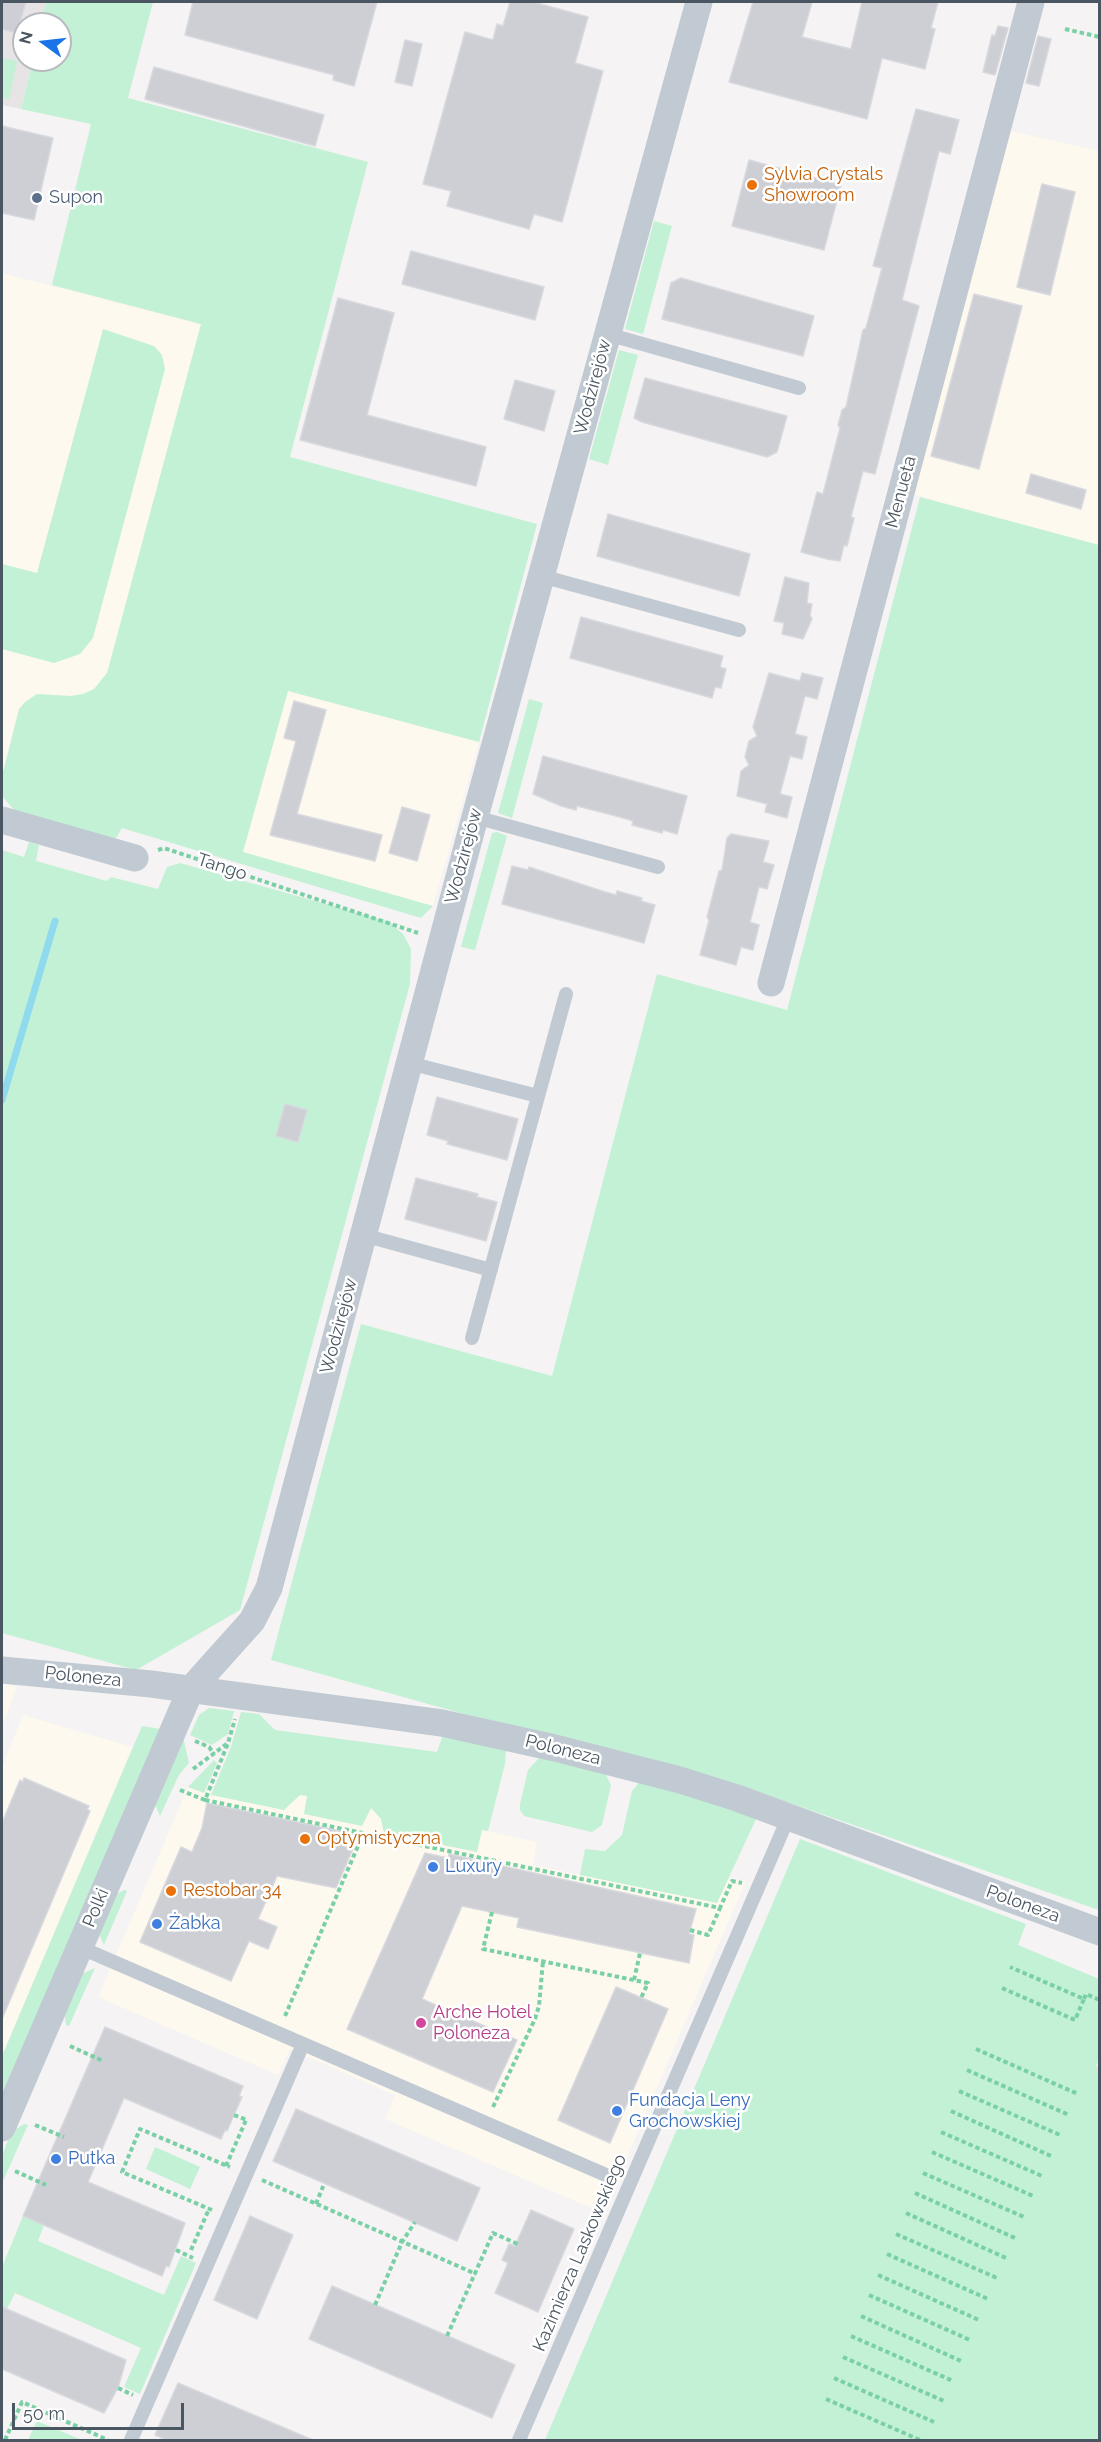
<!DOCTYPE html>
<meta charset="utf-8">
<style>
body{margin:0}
#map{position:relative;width:1101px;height:2442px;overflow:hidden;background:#f5f3f3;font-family:Raleway,sans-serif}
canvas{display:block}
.frame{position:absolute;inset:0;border:3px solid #4a5661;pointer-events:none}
.north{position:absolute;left:12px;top:12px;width:60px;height:60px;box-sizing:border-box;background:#fff;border:2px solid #b7bbc0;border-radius:50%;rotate:285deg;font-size:16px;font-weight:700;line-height:24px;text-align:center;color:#4a5661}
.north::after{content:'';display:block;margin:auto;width:21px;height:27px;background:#1a73e8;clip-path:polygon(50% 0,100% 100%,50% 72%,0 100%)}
.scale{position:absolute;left:12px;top:2403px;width:172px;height:27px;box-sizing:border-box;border:3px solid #4a5661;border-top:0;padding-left:8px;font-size:18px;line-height:21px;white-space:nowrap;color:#4a5661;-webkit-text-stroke:4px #fff;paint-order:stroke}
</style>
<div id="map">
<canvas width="1101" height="2442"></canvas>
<div class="frame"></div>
<div class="north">N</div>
<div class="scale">50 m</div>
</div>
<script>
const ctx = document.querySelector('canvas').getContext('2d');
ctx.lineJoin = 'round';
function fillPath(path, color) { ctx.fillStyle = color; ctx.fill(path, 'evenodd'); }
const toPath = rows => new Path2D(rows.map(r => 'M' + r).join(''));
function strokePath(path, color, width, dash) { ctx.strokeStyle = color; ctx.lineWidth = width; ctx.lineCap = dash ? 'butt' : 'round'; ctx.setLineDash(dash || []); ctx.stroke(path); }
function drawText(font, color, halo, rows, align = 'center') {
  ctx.font = font + ' Raleway,sans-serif'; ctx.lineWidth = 5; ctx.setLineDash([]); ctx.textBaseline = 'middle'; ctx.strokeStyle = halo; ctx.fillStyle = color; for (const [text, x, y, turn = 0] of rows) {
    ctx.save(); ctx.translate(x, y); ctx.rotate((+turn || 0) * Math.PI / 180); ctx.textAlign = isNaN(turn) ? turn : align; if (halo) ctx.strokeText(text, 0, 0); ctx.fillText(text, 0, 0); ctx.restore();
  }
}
const commercial = toPath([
 [1006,130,1099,151,1099,545,911,494],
 [2,273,318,355,203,774,2,785],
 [288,691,479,742,433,906,243,852],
 [2,1683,17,1687,2,1726],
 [23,1715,132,1747,2,2056,2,1767],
 [188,1787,211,1795,284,1810,300,1795,308,1796,304,1814,370,1807,376,1810,381,1819,384,1833,476,1852,482,1830,537,1842,533,1865,717,1903,729,1877,746,1881,603,2213,385,2119,395,2095,290,2049,278,2075,98,1997]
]);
const education = toPath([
 [2,2,46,2,41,24,24,24,24,60,33,60,21,109,2,105]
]);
const green = toPath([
 [46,2,153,2,128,98,368,162,290,457,537,524,479,742,288,691,243,852,433,906,421,918,122,828,115,840,15,811,2,796,2,776,19,709,25,702,37,694,71,696,83,694,94,689,107,673,201,324,52,285,91,124,21,109,33,60,60,60,60,24,41,24],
 [2,58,17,61,9,99,2,97],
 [654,221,672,226,643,334,625,329],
 [103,329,154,346,162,355,165,369,93,638,80,654,54,663,2,649,2,564,37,573],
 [619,350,638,355,608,465,589,459],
 [920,497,1099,545,1099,1910,764,1794,580,1741,464,1714,271,1660,361,1324,552,1376,657,974,787,1010],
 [529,699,543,703,512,818,498,813],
 [497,832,507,836,475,950,461,947,492,833],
 [29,842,39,845,36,861,107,881,111,877,158,889,167,867,180,863,390,922,403,934,411,949,410,984,240,1610,136,1670,2,1633,2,850,24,857],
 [209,1708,234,1711,228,1734,212,1745,190,1735,199,1715],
 [241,1712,259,1714,275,1730,437,1752,443,1735,506,1749,505,1764,488,1831,482,1830,477,1852,384,1833,381,1819,371,1808,362,1826,304,1814,307,1796,300,1795,284,1810,211,1795,231,1747],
 [142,1726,160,1729,2,2101,2,2056],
 [180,1739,184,1741,189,1763,179,1775,160,1816,153,1800],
 [540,1757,604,1771,611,1785,602,1825,592,1832,524,1816,520,1810,520,1804,528,1770],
 [214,1760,217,1763,204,1793,188,1787],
 [642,1779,757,1817,717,1903,580,1875,585,1849,605,1851,622,1835,632,1791],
 [800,1839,1026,1924,1018,1945,1099,1979,1100,2058,1096,2066,1100,2068,1099,2440,545,2440],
 [124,1890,127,1891,104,1945,99,1934,114,1896],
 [95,1968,69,2026,66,2025,64,2010,81,1974],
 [24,2124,28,2125,3,2181,2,2156,11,2132],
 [155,2147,200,2167,190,2189,146,2169],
 [23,2216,44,2225,38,2241,164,2295,181,2256,196,2263,140,2394,124,2387,141,2348,15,2293,7,2309,2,2307,2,2267],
 [37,2421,82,2440,28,2440]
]);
const stream = toPath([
 [2,1100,55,921]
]);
const building = toPath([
 [2,2,26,2,17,33,2,29,2,2],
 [193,2,377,2,354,86,333,80,334,75,185,35,193,2],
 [510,2,533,2,588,17,575,63,603,71,562,222,534,214,529,229,447,206,451,191,423,184,465,32,493,40,497,24,503,26,510,2],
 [753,2,812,2,802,37,851,49,862,2,938,2,931,28,935,29,925,69,882,58,867,119,729,82,753,2],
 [998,26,1008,28,995,75,983,72,992,35,995,36,998,26],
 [1038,36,1051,39,1039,86,1026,83,1038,36],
 [405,40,422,44,412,86,395,82,405,40],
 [154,67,324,115,315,146,145,99,154,67],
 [916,109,959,120,950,154,939,151,902,300,919,306,875,474,863,471,851,517,854,518,847,546,844,545,840,561,827,559,801,552,817,492,823,494,840,428,838,425,842,410,846,407,863,330,866,328,882,268,873,266,916,109],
 [2,126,53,138,34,220,2,213,2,126],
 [749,160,841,185,824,250,732,226,749,160],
 [1042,184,1075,192,1050,295,1017,287,1042,184],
 [411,251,544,287,535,320,402,284,411,251],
 [681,278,814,316,803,356,662,319,671,283,681,278],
 [974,294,1022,306,979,469,931,456,974,294],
 [338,298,394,313,367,415,486,447,476,486,300,440,338,298],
 [645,378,787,416,777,452,767,457,642,422,634,418,645,378],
 [515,380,555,391,544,431,504,419,515,380],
 [1031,474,1086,490,1081,509,1026,493,1031,474],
 [608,514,750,554,739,596,597,556,608,514],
 [785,577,809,583,807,603,812,604,810,615,812,619,803,639,782,634,784,623,774,621,785,577],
 [581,617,723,656,720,667,726,669,721,688,715,687,712,698,570,658,581,617],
 [769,673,800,681,802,673,823,678,817,699,805,696,795,734,807,737,802,759,790,756,780,794,792,797,787,818,765,812,767,804,737,796,741,771,749,765,745,757,749,741,757,736,753,727,769,673],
 [294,701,326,710,297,814,382,835,375,861,270,835,296,741,284,738,294,701],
 [543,756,687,796,677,834,663,830,662,833,632,825,633,821,620,817,577,806,576,810,561,806,533,794,543,756],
 [402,807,430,815,417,861,389,853,402,807],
 [731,834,769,841,763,862,774,865,767,889,759,887,750,922,759,925,753,950,741,947,736,965,700,955,709,920,707,917,719,871,722,870,727,838,731,834],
 [512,866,528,870,529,867,602,891,616,895,617,891,642,898,641,901,655,905,644,943,502,904,512,866],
 [437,1097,518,1119,507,1160,447,1144,448,1141,427,1135,437,1097],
 [285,1104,307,1110,298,1142,276,1136,285,1104],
 [416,1178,478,1194,477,1197,497,1202,486,1241,405,1219,416,1178],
 [24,1778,89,1806,87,1809,90,1811,2,2019,2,1823,20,1780,23,1782,24,1778],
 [207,1803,359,1835,336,1888,277,1876,258,1919,277,1927,268,1949,249,1941,231,1981,140,1942,181,1847,192,1852,202,1828,207,1803],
 [425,1853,448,1858,449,1854,696,1909,689,1934,694,1935,689,1963,517,1927,519,1918,462,1906,422,1999,517,2040,493,2092,347,2029,425,1853],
 [616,1987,668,2009,610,2143,558,2120,616,1987],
 [105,2027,243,2086,239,2096,242,2097,227,2131,225,2130,221,2139,124,2098,88,2182,185,2223,169,2267,166,2266,162,2276,23,2216,105,2027],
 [296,2109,480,2188,457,2241,273,2161,296,2109],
 [531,2210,574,2229,538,2312,495,2293,508,2263,502,2260,509,2244,515,2246,531,2210],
 [250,2216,293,2235,257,2319,214,2300,250,2216],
 [332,2286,515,2365,492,2418,309,2339,332,2286],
 [2,2307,126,2360,118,2388,104,2413,2,2369,2,2307],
 [178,2383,313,2440,167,2440,155,2435,178,2383]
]);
const path = toPath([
 [1065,29,1100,37],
 [158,850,164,848,418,933],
 [195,1741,209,1747,214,1754],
 [193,1769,228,1743,235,1719],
 [180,1790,205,1800,228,1743],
 [205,1800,720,1908,732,1881,742,1883],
 [492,1912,483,1949,648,1983,641,1998],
 [690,1930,708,1935,720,1908],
 [634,1980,640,1953],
 [1002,1988,1075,2020,1084,1999,1010,1967],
 [1084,1999,1086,1994,1100,2000],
 [285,2016,364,1832],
 [70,2046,103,2061],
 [976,2049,1078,2094],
 [967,2070,1069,2115],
 [959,2091,1060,2135],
 [493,2107,535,2019,539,2006,543,1961],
 [951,2111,1051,2156],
 [234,2115,247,2120],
 [35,2125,64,2137],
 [941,2132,1042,2176],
 [932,2152,1033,2196],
 [226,2166,246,2120],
 [15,2171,46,2185],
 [923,2173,1024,2217],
 [262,2180,476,2274],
 [915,2193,1015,2238],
 [316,2204,324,2184],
 [212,2210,122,2172,140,2129,230,2167],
 [906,2213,1006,2258],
 [896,2234,997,2278],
 [176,2250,193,2258],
 [191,2250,209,2209],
 [887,2254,988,2299],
 [878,2275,979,2320],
 [869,2295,970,2340],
 [375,2305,402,2242,415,2222],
 [861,2316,961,2361],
 [447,2336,493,2233,520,2245],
 [851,2336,953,2381],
 [843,2357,944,2401],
 [834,2378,934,2422],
 [118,2388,133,2395],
 [826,2399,920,2440],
 [5,2440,22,2402,108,2440]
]);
const lane = toPath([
 [607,334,799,388],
 [541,576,739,630],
 [475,817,658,867],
 [409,1063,538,1096],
 [363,1235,491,1270],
 [472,1338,566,994],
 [79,1947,606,2175],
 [131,2440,303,2044],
 [519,2440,789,1816]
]);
const street = toPath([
 [2,820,135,858],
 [771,983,1031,2],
 [2,1670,151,1684,442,1723,555,1748,680,1780,737,1798,1100,1932],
 [2,2128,191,1689,252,1621,269,1588,475,817,699,2]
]);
const markers = [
 [752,185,6,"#e8710a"],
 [37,198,6,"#5c6f8a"],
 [305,1839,6,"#e8710a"],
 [433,1867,6,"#3f7fe0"],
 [171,1891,6,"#e8710a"],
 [157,1924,6,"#3f7fe0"],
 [421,2023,6,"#d1479c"],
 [617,2111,6,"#3f7fe0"],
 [56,2159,6,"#3f7fe0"]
];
const foodNames = [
 ["Sylvia Crystals",764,175],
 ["Showroom",764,196],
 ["Optymistyczna",317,1839],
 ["Restobar 34",183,1891]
];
const serviceNames = [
 ["Supon",49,198]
];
const streetNames = [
 ["Wodzirejów",593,387,-75],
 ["Menueta",901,492,-75],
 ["Wodzirejów",464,856,-75],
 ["Tango",222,867,18],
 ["Wodzirejów",339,1326,-75],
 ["Poloneza",83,1677,6],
 ["Poloneza",563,1750,14],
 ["Poloneza",1023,1904,20],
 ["Polki",96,1908,-67],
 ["Kazimierza Laskowskiego",580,2253,-67]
];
const shopNames = [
 ["Luxury",445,1867],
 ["Żabka",169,1924],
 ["Fundacja Leny",629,2101],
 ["Grochowskiej",629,2122],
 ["Putka",68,2159]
];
const hotelNames = [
 ["Arche Hotel",433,2013],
 ["Poloneza",433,2034]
];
fillPath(commercial, '#fdf9ef');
fillPath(education, '#e6e4e5');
fillPath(green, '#c3f1d5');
strokePath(stream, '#90daee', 7);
fillPath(building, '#cdcfd5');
strokePath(building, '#d7d9de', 1.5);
strokePath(path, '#7ad0a6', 4, [4.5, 3]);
strokePath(lane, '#c1cad2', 14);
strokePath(street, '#c1cad2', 27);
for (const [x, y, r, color] of markers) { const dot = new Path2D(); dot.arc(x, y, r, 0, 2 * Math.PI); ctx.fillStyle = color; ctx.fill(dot); strokePath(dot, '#fff', 2); }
drawText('18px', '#c56008', '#fff', foodNames, 'left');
drawText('18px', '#4e5e75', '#fff', serviceNames, 'left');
drawText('18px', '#4a5661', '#fff', streetNames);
drawText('18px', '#366cbe', '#fff', shopNames, 'left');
drawText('18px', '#b23c85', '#fff', hotelNames, 'left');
</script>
